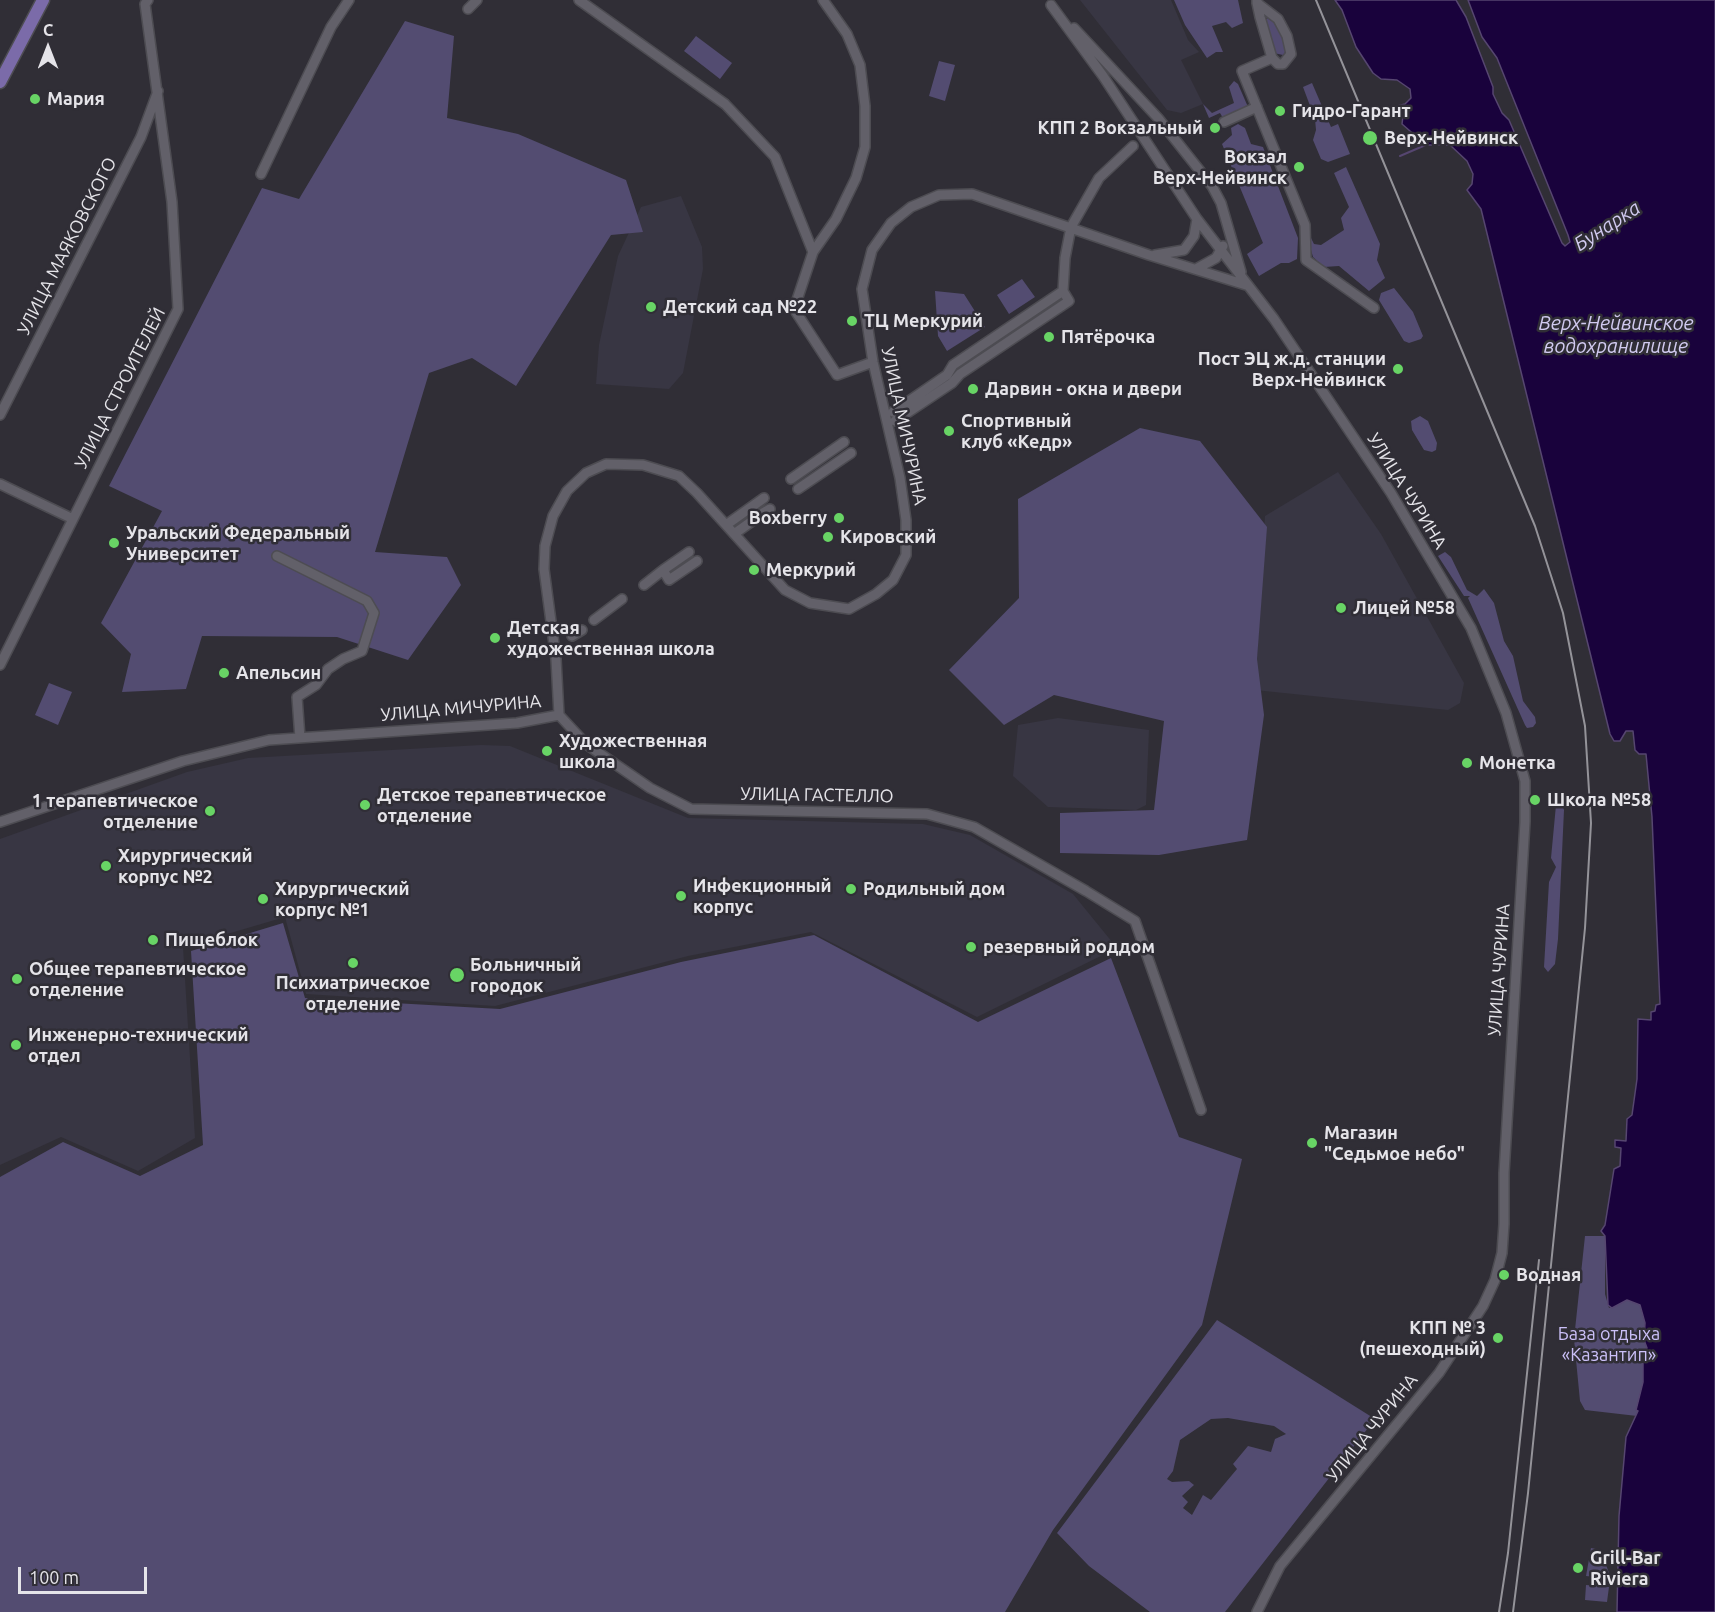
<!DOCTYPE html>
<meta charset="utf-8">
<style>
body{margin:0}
#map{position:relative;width:1715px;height:1612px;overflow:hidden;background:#302e36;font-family:Ubuntu,sans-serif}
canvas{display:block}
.north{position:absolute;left:18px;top:18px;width:60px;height:60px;-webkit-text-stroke:4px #302e36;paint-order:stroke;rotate:0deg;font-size:16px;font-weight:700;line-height:24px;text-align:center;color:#e5e4e9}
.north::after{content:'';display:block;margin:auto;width:21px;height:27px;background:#e5e4e9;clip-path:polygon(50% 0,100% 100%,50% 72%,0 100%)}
.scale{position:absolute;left:18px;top:1567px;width:129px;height:27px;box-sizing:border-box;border:3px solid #e5e4e9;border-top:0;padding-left:8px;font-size:18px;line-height:21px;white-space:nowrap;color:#e5e4e9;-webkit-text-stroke:4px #302e36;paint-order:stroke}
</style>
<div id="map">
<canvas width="1715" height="1612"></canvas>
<div class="north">С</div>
<div class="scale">100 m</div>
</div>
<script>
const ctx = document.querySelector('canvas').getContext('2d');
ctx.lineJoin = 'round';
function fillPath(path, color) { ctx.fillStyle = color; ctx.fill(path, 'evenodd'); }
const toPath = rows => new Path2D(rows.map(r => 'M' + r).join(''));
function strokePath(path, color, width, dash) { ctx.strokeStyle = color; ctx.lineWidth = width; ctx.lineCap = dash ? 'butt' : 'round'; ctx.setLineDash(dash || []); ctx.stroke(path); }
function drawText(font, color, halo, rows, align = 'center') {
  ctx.font = font + ' Ubuntu,sans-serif'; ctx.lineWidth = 5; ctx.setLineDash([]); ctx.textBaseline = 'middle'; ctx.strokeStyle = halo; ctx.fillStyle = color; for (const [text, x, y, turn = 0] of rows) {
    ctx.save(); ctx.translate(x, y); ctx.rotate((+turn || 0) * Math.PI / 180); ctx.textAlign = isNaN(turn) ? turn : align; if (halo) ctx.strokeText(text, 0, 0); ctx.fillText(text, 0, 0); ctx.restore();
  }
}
const built = toPath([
 [1080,0,1171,0,1188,40,1199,52,1181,60,1203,104,1181,113,1167,110],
 [681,196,702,247,703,269,683,373,669,389,596,384,599,345,618,256,641,207],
 [1338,472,1381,534,1464,683,1460,703,1448,710,1255,690,1265,516],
 [1058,718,1149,730,1146,805,1136,810,1048,807,1013,776,1018,725],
 [481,745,510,746,688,818,923,824,970,835,1073,894,1117,948,977,1017,811,932,688,956,495,1006,306,994,285,917,183,947,195,1138,138,1171,61,1137,0,1165,0,839,187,772,248,758]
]);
const green = toPath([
 [1174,0,1238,0,1243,23,1232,28,1226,22,1212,26,1223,52,1216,52,1207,58,1185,25],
 [1267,18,1275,23,1285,41,1286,51,1283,55,1274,53,1265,23],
 [405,21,454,36,447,118,518,134,626,180,643,232,611,235,516,386,472,358,429,373,375,552,447,557,461,585,408,660,337,637,202,636,186,689,122,692,131,654,101,623,162,511,109,486,262,188,299,199],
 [696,36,732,63,720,79,684,51],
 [939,61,955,65,945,101,929,96],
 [1234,81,1238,84,1248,107,1223,118,1220,113,1209,118,1203,104,1212,113,1234,103,1229,87],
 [1312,83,1331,127,1338,124,1350,154,1328,162,1321,159,1313,140,1316,130,1315,119,1303,87],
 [1238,124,1245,128,1251,144,1263,147,1298,238,1297,259,1289,263,1281,263,1259,276,1247,254,1263,243,1222,144,1232,135,1231,128],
 [1346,167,1380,244,1377,260,1385,278,1369,291,1339,266,1324,267,1313,257,1311,250,1311,238,1314,244,1321,245,1344,230,1341,218,1349,207,1334,173],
 [1022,279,1035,297,1009,314,997,295],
 [1394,288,1413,312,1423,336,1421,339,1409,343,1404,341,1379,300,1381,293],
 [935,291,964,294,985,327,947,351,938,336],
 [1420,416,1428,421,1437,443,1436,450,1432,452,1424,450,1412,430,1411,421],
 [1140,428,1200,441,1267,527,1257,659,1264,715,1247,840,1159,855,1060,853,1060,813,1154,810,1164,721,1054,695,1004,725,949,670,1019,598,1018,499],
 [1445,552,1451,557,1467,590,1477,596,1484,589,1494,603,1504,641,1513,656,1523,701,1535,717,1536,723,1533,727,1527,728,1525,725,1468,598,1470,596,1464,596,1438,556],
 [49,683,72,692,58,725,35,715],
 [1561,801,1564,810,1558,939,1555,964,1548,972,1544,967,1549,882,1556,867,1551,858,1556,805],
 [283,923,305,998,500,1009,681,962,814,935,978,1022,1111,958,1179,1137,1242,1159,1202,1325,1053,1530,1005,1612,0,1612,0,1177,63,1142,140,1176,203,1145,191,951],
 [1585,1236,1605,1236,1605,1294,1609,1308,1627,1300,1634,1301,1640,1305,1645,1323,1644,1340,1647,1348,1643,1355,1643,1382,1637,1416,1585,1410,1580,1401,1574,1339],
 [1217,1320,1375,1419,1225,1612,1150,1612,1089,1566,1057,1533],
 [1228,1418,1274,1426,1286,1434,1275,1439,1271,1452,1248,1446,1233,1464,1237,1469,1211,1500,1203,1495,1192,1515,1183,1508,1188,1502,1182,1496,1194,1485,1189,1481,1172,1482,1167,1479,1173,1471,1180,1440,1211,1419],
 [1591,1548,1601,1550,1611,1579,1586,1576],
 [1586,1585,1609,1587,1607,1602,1585,1600]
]);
const water = toPath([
 [1335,0,1456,0,1466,17,1493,87,1493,94,1502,113,1509,120,1562,243,1565,246,1570,242,1568,235,1497,58,1482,37,1468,0,1715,0,1715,1612,1617,1612,1619,1516,1626,1437,1638,1411,1636,1410,1643,1382,1643,1352,1647,1348,1644,1340,1645,1323,1640,1305,1627,1300,1612,1308,1608,1305,1605,1236,1601,1231,1605,1225,1614,1169,1620,1166,1621,1148,1615,1147,1615,1140,1626,1141,1627,1119,1632,1115,1637,1079,1638,1019,1651,1020,1651,1012,1655,1011,1656,1005,1660,1004,1652,817,1646,754,1639,754,1635,750,1633,731,1626,731,1620,741,1614,741,1610,734,1481,209,1467,190,1472,184,1473,174,1467,161,1450,145,1426,145,1402,124,1404,108,1393,107,1405,104,1411,98,1410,89,1397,80,1381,79,1373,73,1356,47,1342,10,1335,0]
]);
const stream = toPath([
 [1400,156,1428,144]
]);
const minor = toPath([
 [579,0,725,104,775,157,813,252],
 [823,0,847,34,860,65,865,106,865,147,856,178,836,219,813,252,794,309,837,375,873,362],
 [1257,0,1257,3,1260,17,1272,58,1278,64,1283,64,1291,54,1287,36,1278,19,1257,3],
 [1051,5,1103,76,1197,219,1274,319,1391,493,1471,628,1506,713,1525,781,1525,822,1504,1173,1504,1224,1502,1253,1495,1280,1483,1306,1439,1373,1280,1566,1257,1612],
 [468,9,477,0],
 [1074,28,1158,118,1212,186,1221,203,1241,272],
 [1272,58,1242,71,1305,225,1306,260,1374,308],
 [1224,122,1257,107],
 [261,174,331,27,349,0],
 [1155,255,1184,250,1194,236,1197,219],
 [1196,269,1216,258,1223,246],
 [1063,291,1065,258,1071,227,1099,178,1133,146],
 [893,412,947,375,953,365,1063,291,1069,301,960,374,952,383,895,421],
 [0,415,141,137,158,91],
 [791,479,844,442],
 [0,484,73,519],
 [798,489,851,453],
 [763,513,770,509],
 [726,525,764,498],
 [734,534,755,519],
 [689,552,663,570,669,580,697,561],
 [277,556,367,601,374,613,362,651,343,659,328,669,316,685,297,697,300,738],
 [644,585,663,570],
 [594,620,622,599],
 [572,636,582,630],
 [0,665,178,309,172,202,145,4,148,0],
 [559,715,556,659,544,569,545,546,553,516,567,491,586,473,606,464,643,465,679,476,697,493,785,590,810,603,849,609,876,594,893,580,906,555,906,520,900,478,873,362,862,289,872,250,891,223,911,207,939,195,972,194,1149,255,1246,285],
 [559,715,586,744,650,788,691,809,927,814,974,827,1086,891,1135,921,1201,1110],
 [0,822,183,761,269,740,517,723,559,715]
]);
const major = toPath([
 [0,82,43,0]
]);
const rail = toPath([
 [1316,0,1535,526,1563,613,1585,726,1591,823,1585,928,1528,1493,1513,1612],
 [1499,1612,1508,1553,1539,1260]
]);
const markers = [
 [35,99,6,"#68d465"],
 [1280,111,6,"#68d465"],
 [1215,128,6,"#68d465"],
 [1370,138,8,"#68d465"],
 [1299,167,6,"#68d465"],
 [651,307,6,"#68d465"],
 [852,321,6,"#68d465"],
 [1049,337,6,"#68d465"],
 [1398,369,6,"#68d465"],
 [973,389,6,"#68d465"],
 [949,431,6,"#68d465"],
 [839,518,6,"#68d465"],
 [828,537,6,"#68d465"],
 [114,543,6,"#68d465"],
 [754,570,6,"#68d465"],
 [1341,608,6,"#68d465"],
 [495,638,6,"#68d465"],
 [224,673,6,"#68d465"],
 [547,751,6,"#68d465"],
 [1467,763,6,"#68d465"],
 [1535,800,6,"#68d465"],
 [365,805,6,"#68d465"],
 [210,811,6,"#68d465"],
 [106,866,6,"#68d465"],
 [851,889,6,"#68d465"],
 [681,896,6,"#68d465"],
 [263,899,6,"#68d465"],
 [153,940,6,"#68d465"],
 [971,947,6,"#68d465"],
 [353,963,6,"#68d465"],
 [457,975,8,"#68d465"],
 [17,979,6,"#68d465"],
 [16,1045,6,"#68d465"],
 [1312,1143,6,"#68d465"],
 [1504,1275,6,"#68d465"],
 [1498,1338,6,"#68d465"],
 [1578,1568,6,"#68d465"]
];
const poiNames = [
 ["Мария",47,99],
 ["Гидро-Гарант",1292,111],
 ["КПП 2 Вокзальный",1203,128,"right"],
 ["Верх-Нейвинск",1384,138],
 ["Вокзал",1287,157,"right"],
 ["Верх-Нейвинск",1287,178,"right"],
 ["Детский сад №22",663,307],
 ["ТЦ Меркурий",864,321],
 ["Пятёрочка",1061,337],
 ["Пост ЭЦ ж.д. станции",1386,359,"right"],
 ["Верх-Нейвинск",1386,380,"right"],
 ["Дарвин - окна и двери",985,389],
 ["Спортивный",961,421],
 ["клуб «Кедр»",961,442],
 ["Boxberry",827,518,"right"],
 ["Уральский Федеральный",126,533],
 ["Университет",126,554],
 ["Кировский",840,537],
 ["Меркурий",766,570],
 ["Лицей №58",1353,608],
 ["Детская",507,628],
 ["художественная школа",507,649],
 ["Апельсин",236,673],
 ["Художественная",559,741],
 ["школа",559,762],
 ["Монетка",1479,763],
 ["Детское терапевтическое",377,795],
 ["отделение",377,816],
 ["Школа №58",1547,800],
 ["1 терапевтическое",198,801,"right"],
 ["отделение",198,822,"right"],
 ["Хирургический",118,856],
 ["корпус №2",118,877],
 ["Инфекционный",693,886],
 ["корпус",693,907],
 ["Хирургический",275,889],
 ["корпус №1",275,910],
 ["Родильный дом",863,889],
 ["Пищеблок",165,940],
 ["резервный роддом",983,947],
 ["Больничный",470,965],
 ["городок",470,986],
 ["Общее терапевтическое",29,969],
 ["отделение",29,990],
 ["Психиатрическое",353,983,"center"],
 ["отделение",353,1004,"center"],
 ["Инженерно-технический",28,1035],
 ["отдел",28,1056],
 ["Магазин",1324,1133],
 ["\"Седьмое небо\"",1324,1154],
 ["Водная",1516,1275],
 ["КПП № 3",1486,1328,"right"],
 ["(пешеходный)",1486,1349,"right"],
 ["Grill-Bar",1590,1558],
 ["Riviera",1590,1579]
];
const streetNames = [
 ["УЛИЦА МАЯКОВСКОГО",67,246,-63],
 ["УЛИЦА СТРОИТЕЛЕЙ",120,388,-63],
 ["УЛИЦА МИЧУРИНА",904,426,78],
 ["УЛИЦА ЧУРИНА",1407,491,58],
 ["УЛИЦА МИЧУРИНА",461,708,-5],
 ["УЛИЦА ГАСТЕЛЛО",817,795,1],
 ["УЛИЦА ЧУРИНА",1499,970,-86],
 ["УЛИЦА ЧУРИНА",1372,1428,-51]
];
const parkNames = [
 ["База отдыха",1609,1334],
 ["«Казантип»",1609,1355]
];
const waterNames = [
 ["Бунарка",1607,226,-33],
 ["Верх-Нейвинское",1616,323],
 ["водохранилище",1616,346]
];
fillPath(built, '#383643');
fillPath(green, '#534c71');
fillPath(water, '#19023c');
strokePath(water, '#564670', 1.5);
strokePath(stream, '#564670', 2);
strokePath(minor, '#4d4c52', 12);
strokePath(major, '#4d4c52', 15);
strokePath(minor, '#626069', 9);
strokePath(major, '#7b6ba9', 12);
strokePath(rail, '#949399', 2);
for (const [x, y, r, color] of markers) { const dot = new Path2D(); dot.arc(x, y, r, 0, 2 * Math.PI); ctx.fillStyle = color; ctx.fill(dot); strokePath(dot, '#302e36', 2); }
drawText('bold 18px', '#e5e4e9', '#302e36', poiNames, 'left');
drawText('18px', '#e5e4e9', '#302e36', streetNames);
drawText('18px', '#cbc0f8', '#302e36', parkNames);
drawText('italic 20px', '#d1caf0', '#302e36', waterNames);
</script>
